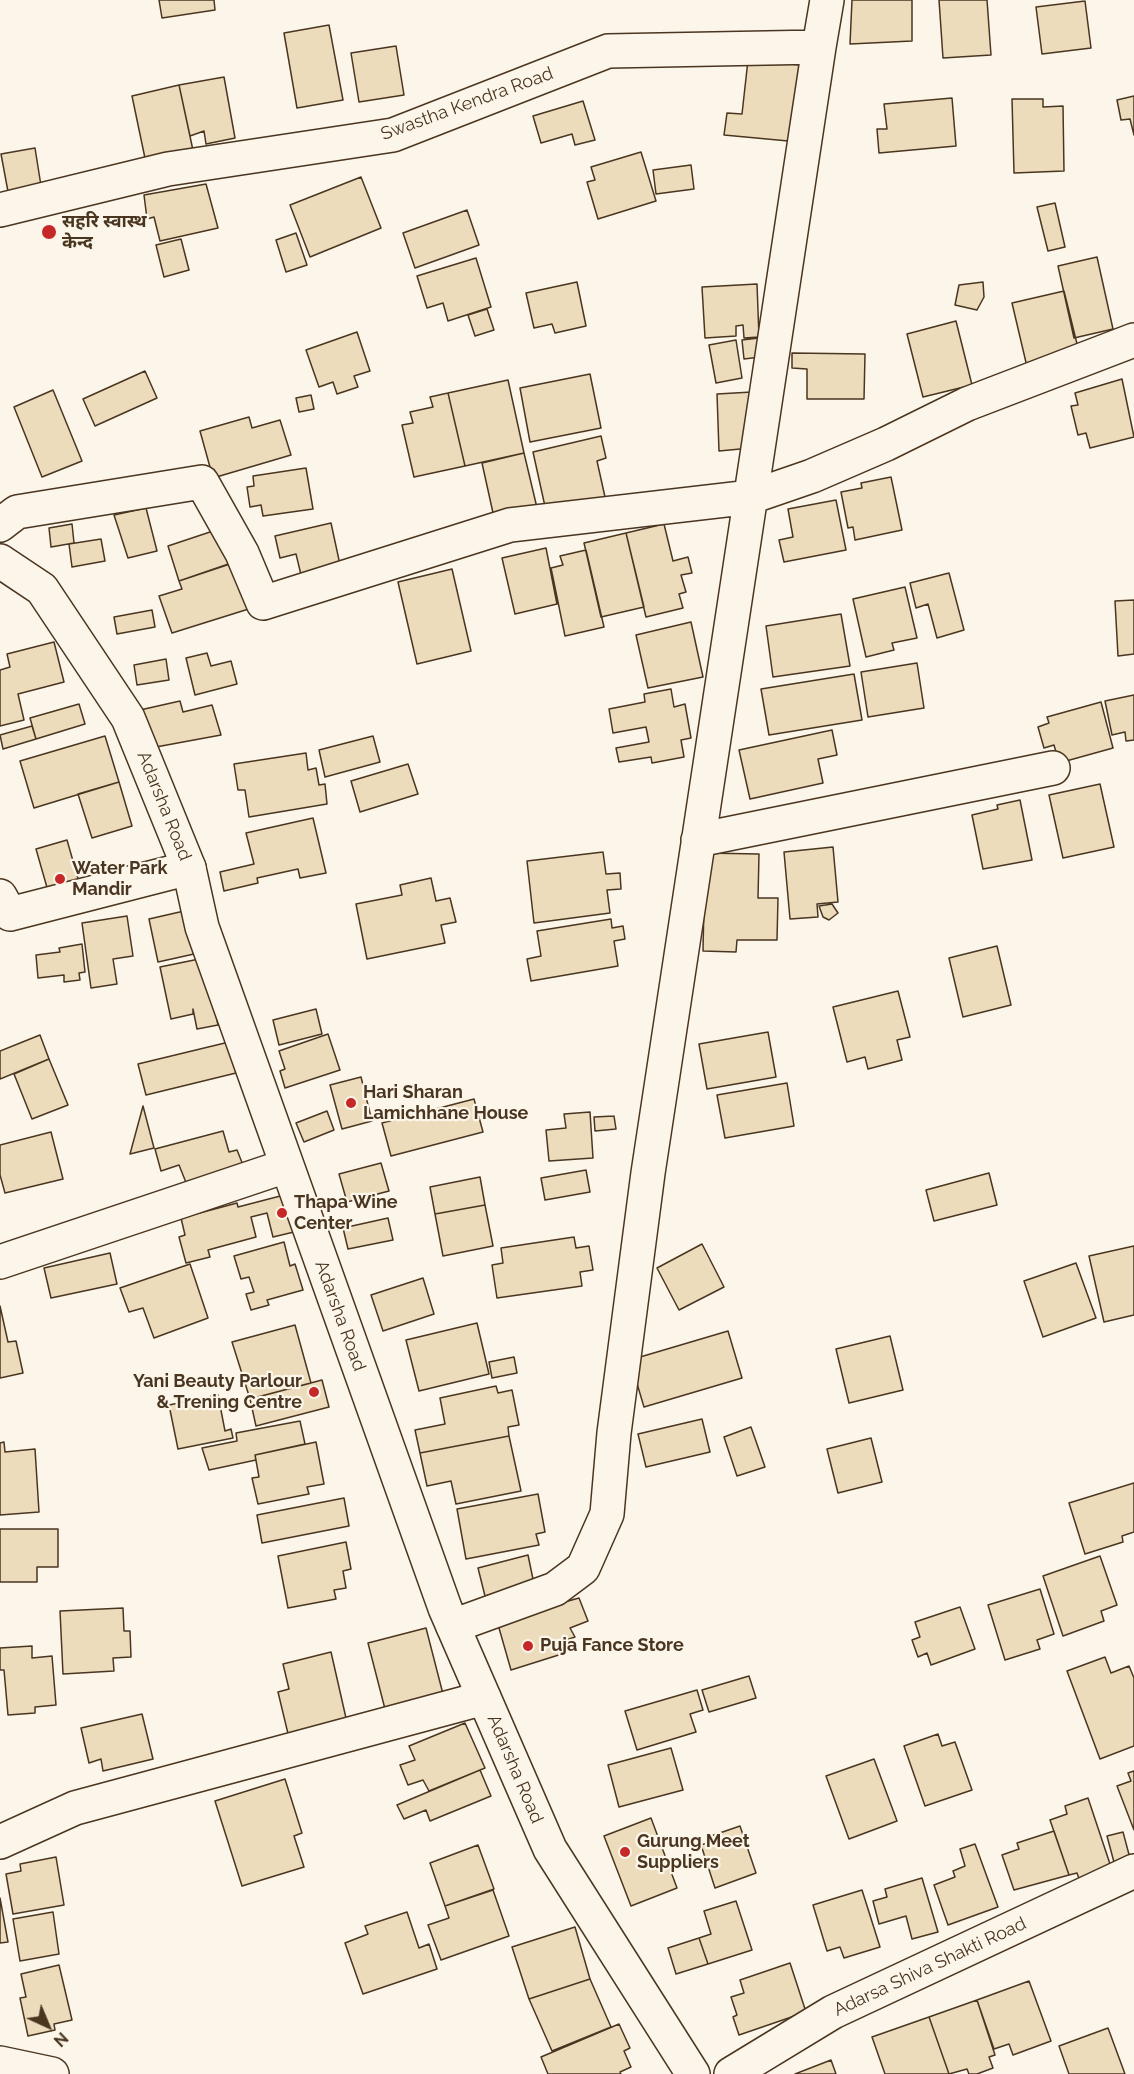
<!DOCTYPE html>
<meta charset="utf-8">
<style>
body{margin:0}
#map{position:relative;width:1134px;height:2074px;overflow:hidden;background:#fbf6e9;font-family:Raleway,sans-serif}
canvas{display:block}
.north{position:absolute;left:18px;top:1996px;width:60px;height:60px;-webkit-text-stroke:4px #fbf6e9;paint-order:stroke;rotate:136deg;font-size:16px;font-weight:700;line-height:24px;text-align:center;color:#4a3520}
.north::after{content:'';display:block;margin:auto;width:21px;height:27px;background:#4a3520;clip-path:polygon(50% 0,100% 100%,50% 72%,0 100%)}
</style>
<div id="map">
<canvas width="1134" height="2074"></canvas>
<div class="north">N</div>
</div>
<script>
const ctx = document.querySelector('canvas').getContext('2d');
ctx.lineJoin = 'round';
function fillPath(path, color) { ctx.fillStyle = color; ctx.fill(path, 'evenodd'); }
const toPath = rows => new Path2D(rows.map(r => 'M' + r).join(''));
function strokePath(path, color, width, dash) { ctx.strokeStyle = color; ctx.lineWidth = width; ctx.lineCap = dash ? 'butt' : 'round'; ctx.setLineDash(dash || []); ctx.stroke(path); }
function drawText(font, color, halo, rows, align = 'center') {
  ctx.font = font + ' Raleway,"Noto Sans Devanagari",sans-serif'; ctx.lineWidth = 4.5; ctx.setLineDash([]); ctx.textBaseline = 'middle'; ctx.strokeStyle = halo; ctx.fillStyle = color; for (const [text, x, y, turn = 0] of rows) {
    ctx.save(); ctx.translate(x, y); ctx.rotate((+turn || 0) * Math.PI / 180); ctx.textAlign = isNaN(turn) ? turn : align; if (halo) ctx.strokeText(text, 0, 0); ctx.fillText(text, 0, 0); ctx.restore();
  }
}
const building = toPath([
 [159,0,214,0,215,10,162,18,159,0],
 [852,0,912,0,912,41,850,44,852,0],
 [939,0,987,0,991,55,943,58,939,0],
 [1085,1,1091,48,1042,54,1036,7,1085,1],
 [329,25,343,100,297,108,284,33,329,25],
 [396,46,404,95,359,102,351,53,396,46],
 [748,60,811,66,799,142,724,135,727,113,742,114,748,60],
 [224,77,235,138,206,144,204,131,190,136,179,85,224,77],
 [179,85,194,155,146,163,132,96,179,85],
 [1134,96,1134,135,1130,119,1121,120,1117,100,1134,96],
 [952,98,956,146,879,153,877,129,887,129,884,104,952,98],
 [1012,99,1043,99,1043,107,1063,106,1064,171,1014,173,1012,99],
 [583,101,595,140,575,145,572,134,541,143,533,116,583,101],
 [35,148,42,192,9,197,1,154,35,148],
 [641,152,656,201,598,219,587,182,595,180,591,167,641,152],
 [691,165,694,189,656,194,653,170,691,165],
 [361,177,381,228,310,257,290,205,361,177],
 [206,184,218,228,160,241,154,217,147,219,144,195,206,184],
 [1055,203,1065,247,1048,251,1037,207,1055,203],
 [467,210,479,245,415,268,403,233,467,210],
 [296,233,307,265,286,272,276,240,296,233],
 [181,239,189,270,164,277,156,245,181,239],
 [1097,257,1113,329,1074,338,1058,266,1097,257],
 [476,258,491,307,448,321,443,303,427,308,417,276,476,258],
 [577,282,586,326,555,333,552,324,534,328,526,293,577,282],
 [983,282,984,297,977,310,955,305,959,285,983,282],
 [757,284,759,337,744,338,743,325,736,326,736,336,705,338,702,287,757,284],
 [1064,291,1080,356,1028,371,1012,303,1064,291],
 [487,309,494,330,475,336,468,315,487,309],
 [956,321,972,385,923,397,907,334,956,321],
 [357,332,370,371,354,376,358,387,337,394,333,382,319,387,306,350,357,332],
 [767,337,768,356,744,359,742,340,767,337],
 [736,340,742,378,716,383,709,345,736,340],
 [792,353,865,354,864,399,807,399,807,369,792,368,792,353],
 [145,371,157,398,95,426,83,399,145,371],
 [590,374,601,428,530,442,520,388,590,374],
 [1122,379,1134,437,1090,448,1086,433,1078,435,1071,406,1078,405,1075,393,1122,379],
 [508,380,524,453,465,466,448,393,508,380],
 [53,390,82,461,42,477,14,407,53,390],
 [752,392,751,448,719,451,717,394,752,392],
 [448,393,465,466,414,477,402,425,413,423,410,412,433,407,430,397,448,393],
 [311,395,314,409,299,412,296,398,311,395],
 [249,417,252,428,280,420,291,455,213,478,200,431,249,417],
 [601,436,606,458,597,461,605,497,546,511,533,452,601,436],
 [524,453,538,512,495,522,482,463,524,453],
 [306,468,313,509,263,516,261,505,250,507,247,487,254,486,253,476,306,468],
 [891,477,902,530,855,540,853,527,848,528,841,492,862,488,861,483,891,477],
 [836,500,846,550,784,562,779,540,793,537,788,509,836,500],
 [146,508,157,551,128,558,114,515,146,508],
 [331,523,342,574,303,583,296,554,280,558,275,536,331,523],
 [72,524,74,543,51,547,49,528,72,524],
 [664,524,673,561,688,557,692,573,681,575,686,592,679,594,683,608,646,617,626,533,664,524],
 [219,529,230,564,179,581,168,546,219,529],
 [626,533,644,607,601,617,584,543,626,533],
 [101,539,105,561,72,567,69,544,101,539],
 [546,548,557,604,515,614,502,558,546,548],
 [586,550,604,627,565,636,551,568,563,565,560,556,586,550],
 [240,560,255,607,172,633,159,596,182,589,179,581,240,560],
 [452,569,471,651,417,664,398,582,452,569],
 [949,573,964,630,937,638,928,604,916,608,910,583,949,573],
 [905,587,917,638,892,643,894,650,866,657,853,599,905,587],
 [1134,600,1134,654,1118,656,1115,601,1134,600],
 [152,610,155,627,117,634,114,617,152,610],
 [841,614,850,666,773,677,766,626,841,614],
 [691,622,703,677,648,688,636,635,691,622],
 [54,642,64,682,18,694,24,720,0,726,0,670,10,667,7,654,54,642],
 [207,653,211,666,231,661,237,684,195,695,186,658,207,653],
 [166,659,169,680,137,685,134,665,166,659],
 [917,663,924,708,868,717,861,672,917,663],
 [854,674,862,720,769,735,761,689,854,674],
 [671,689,674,707,685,704,691,738,681,740,684,757,652,763,651,757,619,762,616,748,649,742,646,727,613,733,609,709,645,702,644,694,671,689],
 [1134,695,1134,740,1126,741,1125,732,1112,735,1105,701,1134,695],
 [180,701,183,712,212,705,221,735,156,747,140,710,180,701],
 [1101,702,1113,748,1059,763,1054,745,1044,748,1038,727,1049,723,1047,717,1101,702],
 [79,704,85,724,36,739,30,718,79,704],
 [32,726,36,739,3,749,0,735,32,726],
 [832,730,837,755,818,759,823,783,750,799,739,750,832,730],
 [105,736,119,782,34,808,20,761,105,736],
 [373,736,380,762,325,777,319,750,373,736],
 [306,753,308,770,316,768,319,785,325,784,327,804,249,817,245,790,238,790,234,764,306,753],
 [408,764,418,794,360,812,351,781,408,764],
 [119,782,132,826,92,838,78,794,119,782],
 [1100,784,1114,847,1063,858,1049,795,1100,784],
 [1020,800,1032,860,983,869,972,815,998,809,997,805,1020,800],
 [313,818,326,873,300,878,298,869,257,878,258,883,224,891,220,872,254,864,246,833,313,818],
 [67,840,79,882,48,891,36,849,67,840],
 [833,847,838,902,817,904,818,917,790,919,784,852,833,847],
 [603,852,606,874,620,873,621,889,607,890,610,913,534,923,527,861,603,852],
 [705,853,759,854,758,898,778,898,777,940,737,940,736,952,703,951,705,853],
 [431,878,436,901,450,898,456,922,441,925,445,943,367,959,356,904,402,895,400,885,431,878],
 [832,904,838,913,829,920,823,917,819,906,832,904],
 [184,911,194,954,158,962,149,919,184,911],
 [127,916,133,956,113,959,117,984,91,988,82,923,127,916],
 [611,919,612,928,623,926,625,939,614,941,618,966,531,981,527,959,541,956,537,931,611,919],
 [82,944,85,972,79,973,80,980,64,982,64,975,38,978,36,955,60,952,59,948,82,944],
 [997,946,1011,1005,963,1017,949,958,997,946],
 [204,958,218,1025,197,1029,193,1009,193,1014,171,1019,160,967,204,958],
 [898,991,910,1037,897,1040,902,1060,868,1069,865,1057,847,1062,833,1007,898,991],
 [316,1009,322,1034,279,1045,273,1020,316,1009],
 [768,1032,776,1077,707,1089,699,1044,768,1032],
 [328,1034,340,1070,285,1088,280,1071,285,1069,279,1051,328,1034],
 [40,1035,49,1059,0,1079,0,1051,40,1035],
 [229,1042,236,1073,146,1095,138,1064,229,1042],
 [49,1059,68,1105,32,1119,14,1074,49,1059],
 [361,1077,372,1121,342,1129,330,1085,361,1077],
 [787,1083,794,1126,725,1138,717,1095,787,1083],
 [474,1099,483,1132,391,1156,382,1123,474,1099],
 [143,1106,154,1148,130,1154,143,1106],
 [327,1111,334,1130,304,1142,296,1123,327,1111],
 [590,1112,593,1158,549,1161,546,1130,566,1128,564,1114,590,1112],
 [614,1116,616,1129,595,1131,594,1117,614,1116],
 [223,1131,229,1152,237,1150,243,1165,187,1185,179,1165,161,1171,155,1149,223,1131],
 [51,1132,63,1179,5,1193,0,1175,0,1145,51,1132],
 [381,1163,389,1191,347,1202,339,1174,381,1163],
 [586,1170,590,1192,545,1200,541,1178,586,1170],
 [989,1173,997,1205,934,1221,926,1190,989,1173],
 [480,1177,485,1205,435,1214,430,1187,480,1177],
 [288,1194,298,1231,273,1237,267,1213,251,1217,256,1237,208,1250,210,1257,186,1263,179,1237,185,1235,181,1218,237,1203,238,1207,288,1194],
 [485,1205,493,1246,443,1256,435,1214,485,1205],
 [388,1218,393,1240,348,1249,343,1228,388,1218],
 [574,1237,576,1248,589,1246,593,1270,580,1272,582,1286,497,1298,492,1265,503,1263,501,1248,574,1237],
 [284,1242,290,1266,295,1264,303,1290,267,1300,269,1305,251,1310,246,1294,254,1292,249,1277,241,1279,234,1256,284,1242],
 [702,1244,724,1287,679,1310,657,1268,702,1244],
 [1134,1246,1134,1315,1104,1322,1089,1256,1134,1246],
 [110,1253,117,1284,51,1298,44,1268,110,1253],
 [1076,1263,1096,1318,1043,1337,1024,1281,1076,1263],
 [190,1264,208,1318,154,1338,143,1308,129,1312,120,1288,190,1264],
 [423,1278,434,1314,383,1331,371,1295,423,1278],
 [0,1306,8,1342,16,1341,23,1373,0,1378,0,1306],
 [477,1323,489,1374,419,1391,406,1340,477,1323],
 [295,1325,311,1383,250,1399,232,1342,295,1325],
 [728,1331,742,1378,644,1407,630,1360,728,1331],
 [890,1336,903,1390,849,1403,836,1349,890,1336],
 [514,1357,517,1373,492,1378,489,1362,514,1357],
 [322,1380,329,1407,256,1426,250,1399,322,1380],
 [496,1386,498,1393,512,1390,519,1425,508,1427,509,1436,420,1453,415,1430,445,1424,440,1398,496,1386],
 [218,1395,225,1431,231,1429,233,1438,178,1449,169,1405,218,1395],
 [702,1419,710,1452,646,1467,638,1434,702,1419],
 [300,1421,305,1444,255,1455,256,1460,209,1470,202,1448,237,1441,236,1433,300,1421],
 [751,1427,765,1467,737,1476,724,1437,751,1427],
 [509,1436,521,1491,456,1504,451,1481,427,1486,420,1453,509,1436],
 [871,1438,882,1482,838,1493,827,1449,871,1438],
 [4,1442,5,1452,35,1449,39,1512,0,1515,0,1443,4,1442],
 [316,1442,324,1484,307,1487,309,1494,258,1504,252,1478,259,1477,255,1455,316,1442],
 [1134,1483,1134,1532,1122,1536,1123,1542,1085,1554,1069,1503,1134,1483],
 [538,1494,545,1532,536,1534,539,1545,466,1559,457,1509,538,1494],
 [344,1498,349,1526,262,1543,257,1515,344,1498],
 [0,1529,58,1529,58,1567,37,1567,37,1582,0,1582,0,1529],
 [346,1542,351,1569,343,1571,346,1588,334,1590,336,1599,288,1608,278,1556,346,1542],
 [528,1555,534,1584,485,1596,478,1568,528,1555],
 [1100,1556,1117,1605,1101,1611,1104,1621,1063,1636,1043,1576,1100,1556],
 [1040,1589,1054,1634,1037,1640,1040,1649,1005,1660,988,1605,1040,1589],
 [579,1598,588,1621,570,1628,575,1637,560,1642,565,1653,511,1670,497,1621,579,1598],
 [960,1607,975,1649,931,1665,927,1653,918,1657,912,1640,920,1637,915,1622,960,1607],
 [123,1608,124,1631,130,1631,131,1657,113,1658,114,1671,63,1674,60,1611,123,1608],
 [426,1628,443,1694,385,1709,368,1643,426,1628],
 [32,1646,32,1658,52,1656,56,1705,35,1707,35,1713,8,1715,4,1670,0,1670,0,1648,32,1646],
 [331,1652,346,1718,334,1721,337,1731,290,1742,278,1692,289,1689,283,1664,331,1652],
 [1105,1657,1111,1673,1129,1666,1134,1678,1134,1746,1100,1759,1067,1671,1105,1657],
 [749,1676,756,1698,709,1712,702,1690,749,1676],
 [697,1690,703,1710,690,1714,696,1732,637,1750,625,1711,697,1690],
 [142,1714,153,1759,103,1771,101,1759,89,1763,81,1728,142,1714],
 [465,1723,485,1768,429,1791,423,1780,408,1785,400,1765,415,1760,409,1746,465,1723],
 [938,1734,942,1746,955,1742,972,1790,925,1806,904,1746,938,1734],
 [671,1748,683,1790,619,1807,608,1765,671,1748],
 [874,1759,897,1821,849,1839,826,1776,874,1759],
 [480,1770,491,1796,430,1821,426,1810,404,1819,397,1805,480,1770],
 [1134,1771,1134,1830,1117,1786,1131,1781,1128,1773,1134,1771],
 [285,1779,302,1833,294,1836,304,1867,242,1886,215,1801,285,1779],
 [1088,1798,1113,1873,1082,1887,1077,1873,1069,1875,1050,1820,1067,1814,1065,1806,1088,1798],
 [651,1818,677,1888,631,1906,604,1836,651,1818],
 [740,1826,756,1873,715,1888,701,1845,713,1841,711,1836,740,1826],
 [1054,1831,1069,1875,1014,1890,1002,1855,1019,1849,1017,1843,1054,1831],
 [1123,1832,1131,1862,1115,1866,1107,1836,1123,1832],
 [975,1844,998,1907,948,1925,934,1885,955,1877,953,1871,965,1866,960,1849,975,1844],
 [478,1845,494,1889,445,1906,430,1863,478,1845],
 [56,1857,64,1905,13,1914,6,1874,21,1871,20,1864,56,1857],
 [922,1878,938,1932,912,1939,906,1916,879,1924,873,1901,887,1897,885,1889,922,1878],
 [493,1890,509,1936,441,1960,428,1925,449,1918,445,1906,493,1890],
 [862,1890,880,1947,844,1958,840,1947,827,1951,813,1905,862,1890],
 [0,1898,8,1942,0,1943,0,1898],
 [736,1901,752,1950,708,1964,699,1938,711,1934,704,1911,736,1901],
 [53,1912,59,1954,20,1961,13,1919,53,1912],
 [407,1912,419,1948,429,1944,437,1969,363,1994,345,1943,368,1934,365,1926,407,1912],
 [575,1927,590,1979,529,1999,512,1947,575,1927],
 [699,1938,708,1964,676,1974,668,1948,699,1938],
 [790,1963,806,2012,739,2035,733,2017,737,2015,731,1997,744,1993,740,1980,790,1963],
 [59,1965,72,2020,54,2024,55,2030,28,2036,20,1998,26,1997,21,1974,59,1965],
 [590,1979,611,2027,552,2051,529,1999,590,1979],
 [1029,1981,1051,2041,1013,2055,1009,2044,994,2049,977,2000,1029,1981],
 [977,2000,995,2055,989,2057,993,2068,977,2074,969,2074,967,2069,949,2074,929,2017,977,2000],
 [929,2017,949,2074,885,2074,872,2037,929,2017],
 [619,2024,630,2048,624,2051,631,2067,620,2072,621,2074,548,2074,541,2057,619,2024],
 [1108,2028,1125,2074,1069,2074,1059,2046,1108,2028],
 [831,2060,836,2074,795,2074,831,2060]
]);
const minor = toPath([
 [0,210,168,169,393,135,608,51,819,47,827,0],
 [0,525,17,512,202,482,242,553,263,603,510,525,751,497,812,476,886,444,967,404,1134,340],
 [698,840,1053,768],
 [0,896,10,914,189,868],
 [0,1262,286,1166],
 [453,1626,555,1589,583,1568,607,1514,614,1433,648,1173,819,47],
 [0,1842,75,1808,484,1698],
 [0,2063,52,2074],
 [731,2074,833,2012,1134,1871]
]);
const major = toPath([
 [0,561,42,589,128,718,189,868,202,927,445,1608,550,1849,693,2074]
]);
const markers = [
 [49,232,8,"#c62828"],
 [60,879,6,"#c62828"],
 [351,1103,6,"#c62828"],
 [282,1213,6,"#c62828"],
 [314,1392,6,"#c62828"],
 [528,1646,6,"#c62828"],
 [625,1852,6,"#c62828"]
];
const streetNames = [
 ["Swastha Kendra Road",467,104,-20],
 ["Adarsha Road",164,806,68],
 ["Adarsha Road",340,1316,70],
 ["Adarsha Road",515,1769,67],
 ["Adarsa Shiva Shakti Road",930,1967,-25]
];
const poiNames = [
 ["सहरि स्वास्थ",62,222],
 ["केन्द",62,243],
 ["Water Park",72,869],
 ["Mandir",72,890],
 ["Hari Sharan",363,1093],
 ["Lamichhane House",363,1114],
 ["Thapa Wine",294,1203],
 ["Center",294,1224],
 ["Yani Beauty Parlour",302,1382,"right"],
 ["& Trening Centre",302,1403,"right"],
 ["Puja Fance Store",540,1646],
 ["Gurung Meet",637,1842],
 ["Suppliers",637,1863]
];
fillPath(building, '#ecdcbc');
strokePath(building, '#4a3520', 1.5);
strokePath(minor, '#4a3520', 36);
strokePath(major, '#4a3520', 36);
strokePath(minor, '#fbf6e9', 33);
strokePath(major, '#fbf6e9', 33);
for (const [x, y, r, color] of markers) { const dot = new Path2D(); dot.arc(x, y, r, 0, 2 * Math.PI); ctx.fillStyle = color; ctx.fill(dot); strokePath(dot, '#fbf6e9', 2); }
drawText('18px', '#4a3520', '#fbf6e9', streetNames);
drawText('bold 18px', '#4a3520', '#fbf6e9', poiNames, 'left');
</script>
